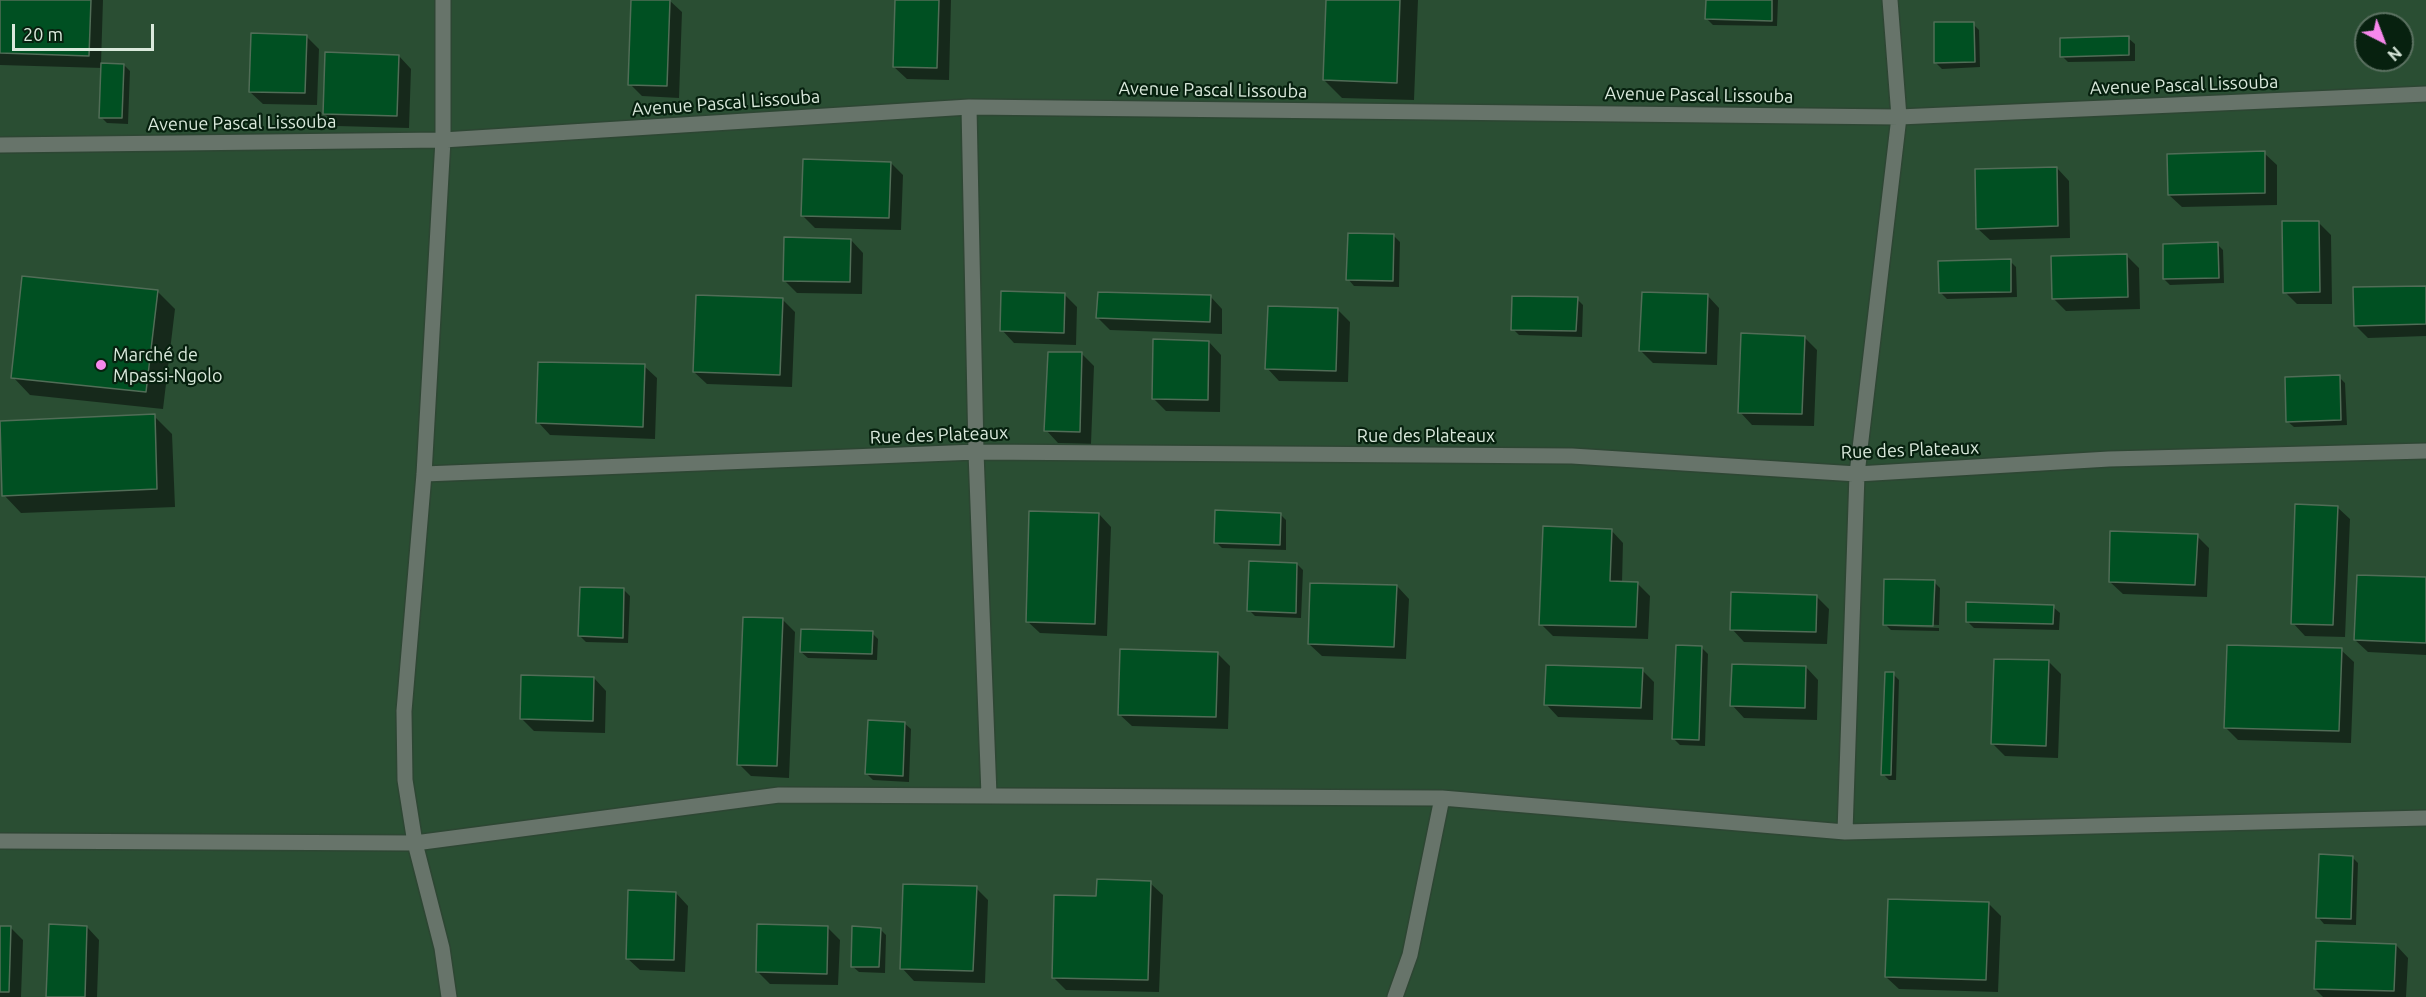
<!DOCTYPE html>
<meta charset="utf-8">
<style>
body{margin:0}
#map{position:relative;width:2426px;height:997px;overflow:hidden;background:#112b18;font-family:Ubuntu,sans-serif}
canvas{display:block}
.north{position:absolute;left:2354px;top:12px;width:60px;height:60px;box-sizing:border-box;background:#07210f;border:2px solid #5b7161;border-radius:50%;rotate:138deg;font-size:16px;font-weight:700;line-height:24px;text-align:center;color:#dae9dc}
.north::after{content:'';display:block;margin:auto;width:21px;height:27px;background:#f788ec;clip-path:polygon(50% 0,100% 100%,50% 72%,0 100%)}
.scale{position:absolute;left:12px;top:24px;width:142px;height:27px;box-sizing:border-box;border:3px solid #dae9dc;border-top:0;padding-left:8px;font-size:18px;line-height:21px;white-space:nowrap;color:#dae9dc;-webkit-text-stroke:4px #07210f;paint-order:stroke}
</style>
<div id="map">
<canvas width="2426" height="997"></canvas>
<div class="north">N</div>
<div class="scale">20 m</div>
</div>
<script>
const ctx = document.querySelector('canvas').getContext('2d');
ctx.lineJoin = 'round';
function fillPath(path, color) { ctx.fillStyle = color; ctx.fill(path, 'evenodd'); }
const toPath = rows => new Path2D(rows.map(r => 'M' + r).join(''));
function strokePath(path, color, width, dash) { ctx.strokeStyle = color; ctx.lineWidth = width; ctx.lineCap = dash ? 'butt' : 'round'; ctx.setLineDash(dash || []); ctx.stroke(path); }
function drawText(font, color, halo, rows, align = 'center') {
  ctx.font = font + ' Ubuntu,sans-serif'; ctx.lineWidth = 4.5; ctx.setLineDash([]); ctx.textBaseline = 'middle'; ctx.strokeStyle = halo; ctx.fillStyle = color; for (const [text, x, y, turn = 0] of rows) {
    ctx.save(); ctx.translate(x, y); ctx.rotate((+turn || 0) * Math.PI / 180); ctx.textAlign = isNaN(turn) ? turn : align; if (halo) ctx.strokeText(text, 0, 0); ctx.fillText(text, 0, 0); ctx.restore();
  }
}
const green = toPath([
 [0,0,2426,0,2426,997,0,997],
 [2366,24,2402,24,2402,60,2366,60]
]);
const shadow = toPath([
 [0,0,103,0,101,64,124,65,130,71,128,124,107,123,101,117,103,68,0,65],
 [633,0,669,0,682,12,679,98,642,96,630,84],
 [896,0,951,0,949,80,907,79,894,67],
 [1327,0,1418,0,1414,100,1342,98,1324,80],
 [1707,0,1778,0,1777,26,1713,25,1707,19],
 [1973,24,1979,30,1980,67,1942,69,1936,63],
 [307,37,319,49,317,105,263,104,250,92],
 [2128,38,2135,44,2135,61,2068,62,2062,56],
 [399,56,411,69,409,128,337,126,324,113],
 [2264,153,2277,165,2277,205,2182,207,2169,195],
 [891,163,903,175,901,230,815,228,802,215],
 [2057,168,2069,181,2070,238,1990,240,1977,228],
 [2318,222,2331,235,2332,304,2297,304,2285,292],
 [1394,236,1400,242,1399,287,1354,286,1348,279],
 [851,240,863,253,862,294,797,293,784,280],
 [2217,244,2223,250,2224,283,2170,285,2164,279],
 [2127,256,2139,268,2140,309,2066,311,2053,298],
 [2010,261,2016,267,2017,297,1947,299,1941,293],
 [2426,287,2426,336,2368,338,2355,325],
 [157,291,175,309,163,409,30,395,13,377],
 [1064,294,1077,307,1076,345,1014,343,1002,330],
 [1707,295,1719,308,1717,365,1653,363,1641,351],
 [1210,296,1222,309,1222,334,1110,330,1098,318],
 [1577,299,1583,305,1582,337,1519,335,1513,329],
 [783,300,795,312,792,387,707,384,694,372],
 [1338,310,1350,322,1348,382,1279,381,1267,368],
 [1804,337,1817,350,1814,426,1752,425,1740,412],
 [1209,342,1221,355,1220,412,1166,411,1153,398],
 [1082,354,1094,366,1091,444,1058,443,1046,430],
 [644,366,657,378,655,439,550,435,538,422],
 [2339,377,2345,383,2347,425,2294,427,2287,421],
 [154,416,172,434,175,507,21,513,4,495],
 [2337,507,2350,519,2345,637,2305,636,2293,623],
 [1099,514,1111,527,1107,636,1040,633,1027,621],
 [1280,514,1286,520,1286,550,1222,548,1216,542],
 [1611,530,1623,543,1622,583,1638,584,1650,596,1648,639,1553,636,1541,624],
 [2197,536,2209,548,2207,597,2123,594,2110,582],
 [1297,564,1303,570,1301,618,1255,616,1249,610],
 [2426,579,2426,655,2368,652,2355,640],
 [1934,582,1940,588,1939,625,1889,623,1889,626,1939,628,1939,631,1891,630,1885,624],
 [1397,586,1409,599,1406,659,1322,656,1309,644],
 [624,590,630,596,628,643,586,642,580,636],
 [1816,596,1829,609,1827,644,1744,642,1732,629],
 [2053,607,2060,613,2059,630,1974,628,1967,621],
 [782,619,795,632,789,778,751,776,739,764],
 [872,633,878,639,877,660,808,658,801,652],
 [1702,648,1708,654,1705,746,1680,745,1674,739],
 [2341,650,2354,662,2351,743,2238,740,2225,727],
 [1217,653,1230,666,1228,729,1132,726,1119,714],
 [2049,662,2061,674,2058,758,2005,756,1992,743],
 [1806,667,1818,680,1817,720,1744,718,1732,705],
 [1642,670,1654,682,1653,720,1558,717,1546,704],
 [1893,674,1899,680,1896,780,1889,780,1883,774],
 [594,678,606,691,605,733,534,731,521,718],
 [904,723,911,729,909,782,873,780,867,774],
 [2352,857,2358,863,2356,925,2324,924,2318,917],
 [1150,883,1163,895,1159,992,1066,990,1053,977,1098,898],
 [976,888,988,900,985,983,914,981,902,968],
 [676,893,688,906,685,972,640,970,627,958],
 [1989,904,2001,916,1998,992,1899,989,1886,977],
 [87,927,99,940,97,997,48,997],
 [827,927,840,940,838,985,770,984,757,971],
 [0,928,11,928,23,940,21,997,0,997],
 [880,929,886,935,885,973,859,972,852,966],
 [2396,945,2408,958,2406,997,2323,997,2315,989]
]);
const building = toPath([
 [0,0,91,0,89,56,0,53,0,0],
 [631,0,670,0,667,86,628,85,631,0],
 [895,0,939,0,937,68,893,67,895,0],
 [1326,0,1400,0,1397,83,1323,80,1326,0],
 [1706,0,1772,0,1772,21,1705,19,1706,0],
 [1934,22,1974,22,1975,62,1934,63,1934,22],
 [251,33,307,35,305,93,249,92,251,33],
 [2129,36,2129,55,2060,57,2060,38,2129,36],
 [325,52,399,55,397,116,323,114,325,52],
 [101,63,124,64,122,118,99,118,101,63],
 [2265,151,2265,193,2168,195,2167,154,2265,151],
 [803,159,891,162,889,218,801,216,803,159],
 [2057,167,2058,226,1976,229,1975,169,2057,167],
 [2282,221,2319,221,2320,292,2283,293,2282,221],
 [1348,233,1394,234,1393,281,1346,280,1348,233],
 [784,237,851,239,850,282,783,281,784,237],
 [2218,242,2219,278,2163,279,2163,244,2218,242],
 [2127,254,2128,297,2052,299,2051,256,2127,254],
 [2011,259,2011,292,1939,293,1938,261,2011,259],
 [22,276,158,290,146,392,11,378,22,276],
 [2426,286,2426,324,2354,326,2353,287,2426,286],
 [1001,291,1065,293,1064,333,1000,331,1001,291],
 [1098,292,1211,295,1210,322,1096,318,1098,292],
 [1642,292,1708,294,1706,353,1639,351,1642,292],
 [696,295,783,298,780,375,693,372,696,295],
 [1512,296,1578,297,1576,331,1511,330,1512,296],
 [1268,306,1338,308,1336,371,1265,369,1268,306],
 [1741,333,1805,336,1802,414,1738,413,1741,333],
 [1153,339,1209,341,1208,400,1152,399,1153,339],
 [1048,352,1082,352,1080,432,1044,431,1048,352],
 [538,362,645,364,643,427,536,423,538,362],
 [2340,375,2341,420,2286,422,2285,377,2340,375],
 [155,414,157,489,2,496,0,421,155,414],
 [2295,504,2338,506,2333,625,2291,624,2295,504],
 [1215,510,1281,513,1280,545,1214,543,1215,510],
 [1029,511,1099,513,1095,624,1026,622,1029,511],
 [1543,526,1612,529,1610,581,1638,582,1636,627,1539,625,1543,526],
 [2110,531,2198,534,2195,585,2109,582,2110,531],
 [1249,561,1297,563,1296,613,1247,611,1249,561],
 [2357,575,2426,577,2426,643,2354,640,2357,575],
 [1884,579,1935,580,1933,626,1883,625,1884,579],
 [1310,583,1397,585,1394,647,1308,644,1310,583],
 [580,587,624,588,623,638,578,636,580,587],
 [1731,592,1817,595,1816,632,1730,630,1731,592],
 [1966,602,2054,605,2053,624,1966,622,1966,602],
 [743,617,783,618,777,766,737,765,743,617],
 [801,629,873,631,872,654,800,652,801,629],
 [1676,645,1702,646,1699,740,1672,739,1676,645],
 [2227,645,2342,648,2339,731,2224,728,2227,645],
 [1120,649,1218,652,1216,717,1118,715,1120,649],
 [1994,659,2049,660,2046,746,1991,744,1994,659],
 [1732,664,1806,666,1805,708,1730,706,1732,664],
 [1546,665,1643,668,1641,708,1544,705,1546,665],
 [1885,672,1894,672,1891,775,1881,775,1885,672],
 [521,675,594,677,593,721,520,719,521,675],
 [868,720,905,722,903,776,865,774,868,720],
 [2319,854,2353,856,2351,919,2316,918,2319,854],
 [1097,879,1151,881,1148,980,1052,978,1054,895,1096,896,1097,879],
 [903,884,977,886,973,971,900,969,903,884],
 [628,890,676,892,674,960,626,959,628,890],
 [1888,899,1989,902,1986,980,1885,977,1888,899],
 [49,924,87,926,85,997,46,997,49,924],
 [757,924,828,926,827,974,756,972,757,924],
 [0,926,11,926,9,992,0,992,0,926],
 [852,926,881,928,879,967,851,967,852,926],
 [2316,941,2396,944,2394,991,2314,989,2316,941]
]);
const minor = toPath([
 [443,0,443,140,424,474,404,711,405,780,415,843,442,948,449,997],
 [969,107,976,452,989,795],
 [0,145,443,140,969,107,1899,117,2426,94],
 [424,474,976,452,1572,456,1857,474,2109,459,2426,451],
 [1845,832,1857,474,1899,117,1890,0],
 [0,841,415,843,779,795,1442,798,1845,832,2426,818],
 [1395,997,1410,955,1442,798]
]);
const markers = [
 [101,365,6,"#f788ec"]
];
const streetNames = [
 ["Avenue Pascal Lissouba",2184,85,-2],
 ["Avenue Pascal Lissouba",1213,90,1],
 ["Avenue Pascal Lissouba",1699,95,1],
 ["Avenue Pascal Lissouba",726,103,-4],
 ["Avenue Pascal Lissouba",242,123,-1],
 ["Rue des Plateaux",939,435,-2],
 ["Rue des Plateaux",1426,436],
 ["Rue des Plateaux",1910,450,-2]
];
const poiNames = [
 ["Marché de",113,355],
 ["Mpassi-Ngolo",113,376]
];
fillPath(green, '#2a4e33');
fillPath(shadow, '#0007');
fillPath(building, '#005022');
strokePath(building, '#516d57', 1.5);
strokePath(minor, '#2d4633', 18);
strokePath(minor, '#67746a', 15);
for (const [x, y, r, color] of markers) { const dot = new Path2D(); dot.arc(x, y, r, 0, 2 * Math.PI); ctx.fillStyle = color; ctx.fill(dot); strokePath(dot, '#07210f', 2); }
drawText('18px', '#dae9dc', '#07210f', streetNames);
drawText('18px', '#dae9dc', '#07210f', poiNames, 'left');
</script>
